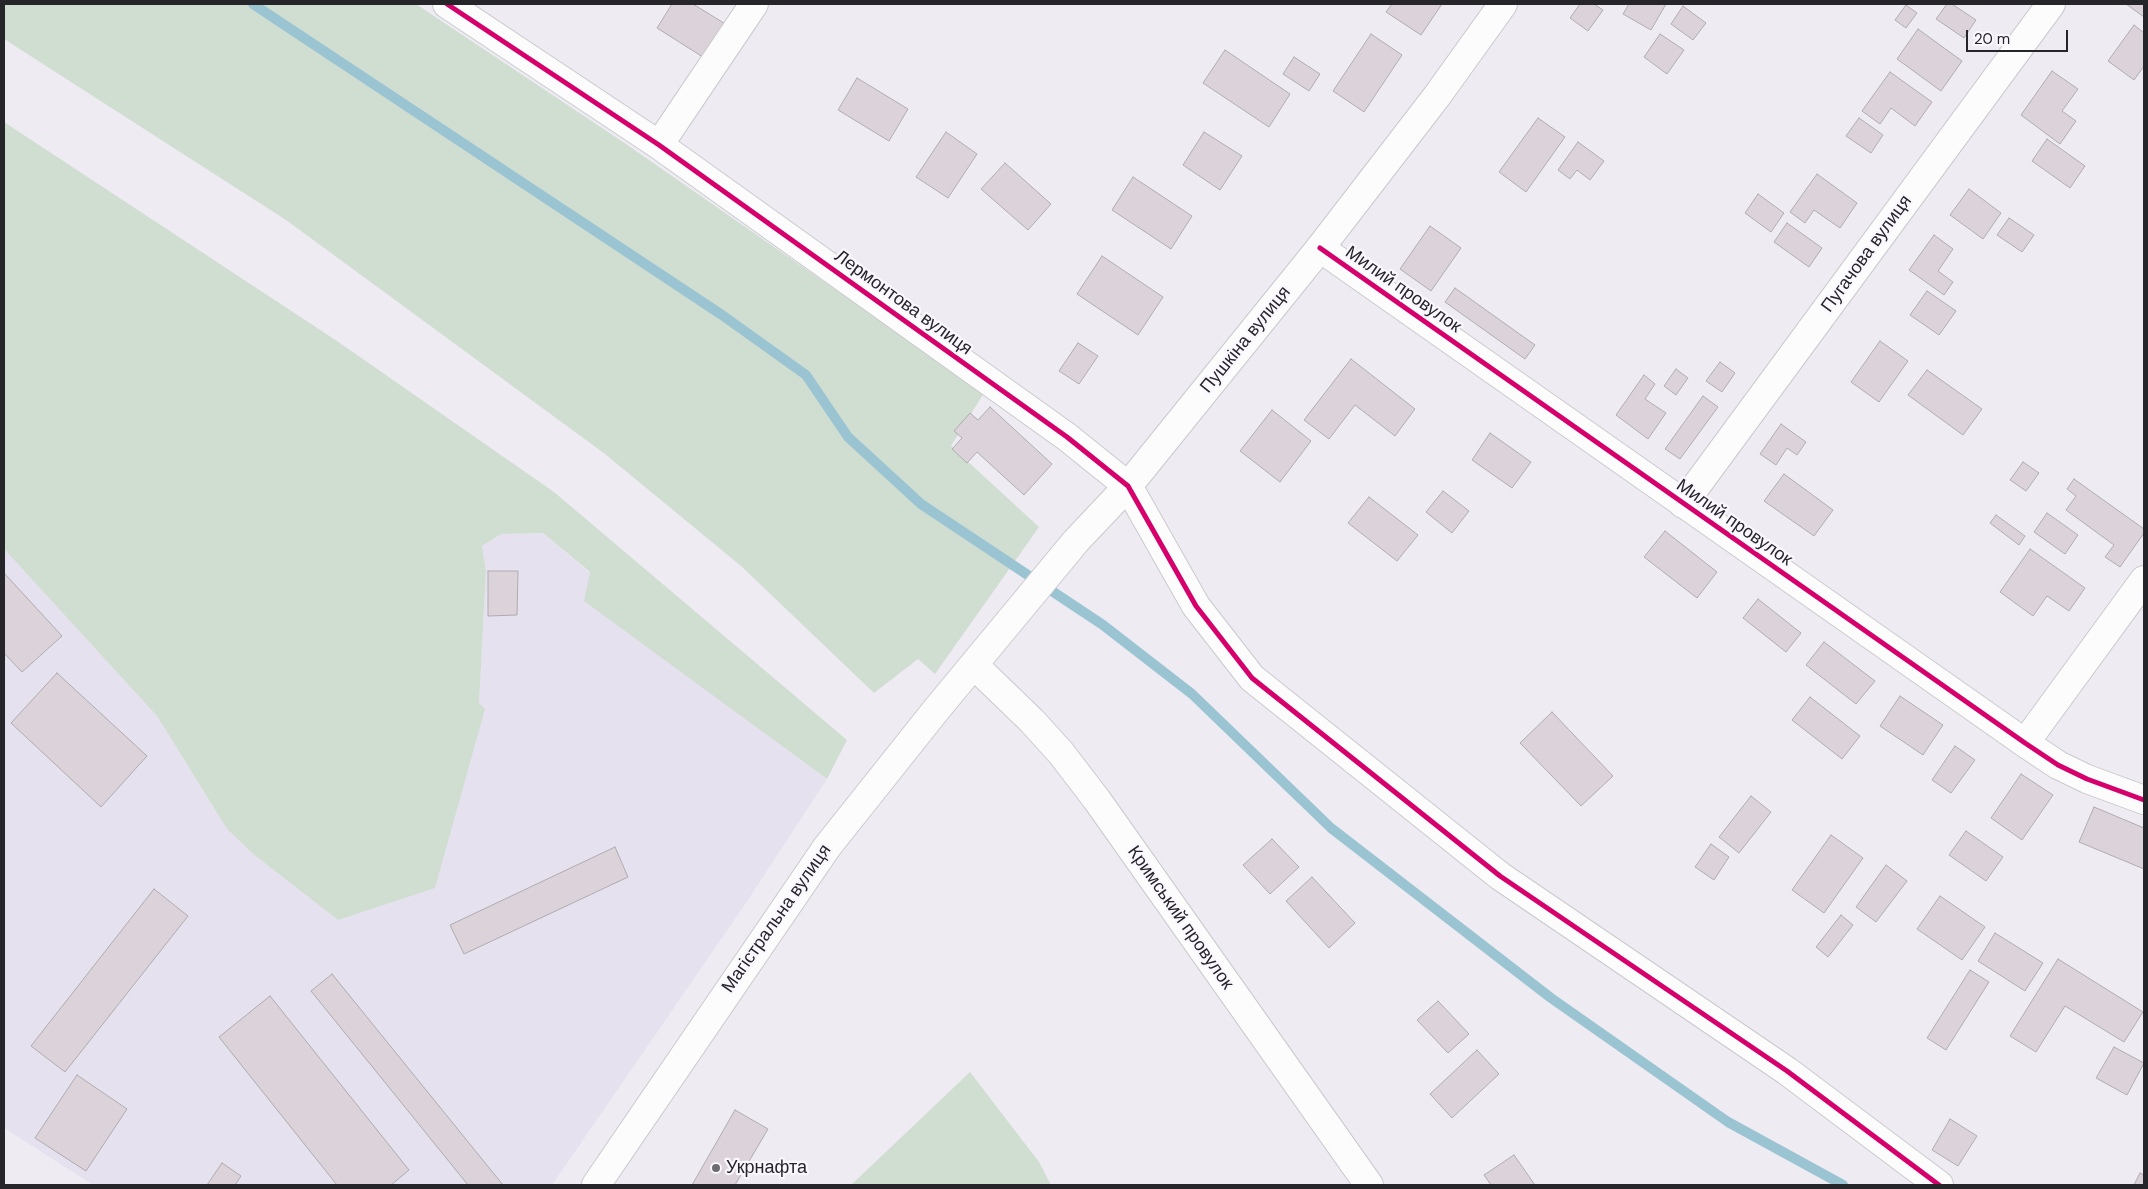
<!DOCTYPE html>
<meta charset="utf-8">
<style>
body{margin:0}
#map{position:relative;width:2148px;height:1189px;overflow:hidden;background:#eeecf2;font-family:"DM Sans",sans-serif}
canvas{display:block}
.frame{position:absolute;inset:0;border:5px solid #262529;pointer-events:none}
.scale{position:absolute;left:1966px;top:30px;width:102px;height:22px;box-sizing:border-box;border:2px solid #262529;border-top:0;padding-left:6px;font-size:15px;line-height:18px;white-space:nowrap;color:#262529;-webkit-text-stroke:4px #faf7ff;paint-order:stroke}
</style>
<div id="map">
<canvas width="2148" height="1189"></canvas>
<div class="frame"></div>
<div class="scale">20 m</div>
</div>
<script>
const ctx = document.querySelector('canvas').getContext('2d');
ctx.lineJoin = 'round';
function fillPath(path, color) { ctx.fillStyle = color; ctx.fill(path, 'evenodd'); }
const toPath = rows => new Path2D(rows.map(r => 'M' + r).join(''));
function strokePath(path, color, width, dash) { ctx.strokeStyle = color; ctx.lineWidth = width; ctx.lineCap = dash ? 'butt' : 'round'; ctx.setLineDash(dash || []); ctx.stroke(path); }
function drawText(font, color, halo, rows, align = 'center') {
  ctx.font = font + ' "DM Sans",sans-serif'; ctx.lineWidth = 4.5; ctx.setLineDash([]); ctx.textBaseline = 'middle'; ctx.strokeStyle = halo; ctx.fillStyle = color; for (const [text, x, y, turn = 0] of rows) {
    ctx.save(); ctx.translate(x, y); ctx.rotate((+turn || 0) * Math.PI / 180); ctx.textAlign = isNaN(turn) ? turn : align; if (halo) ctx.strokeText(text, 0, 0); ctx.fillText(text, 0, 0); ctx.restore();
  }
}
const built = toPath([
 [543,533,590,573,724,703,827,779,746,903,552,1185,93,1185,4,1128,4,549,157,716,227,829,253,854,338,920,479,704,486,572,482,546,501,534]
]);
const green = toPath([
 [4,4,416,4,626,144,984,393,951,446,1039,527,935,674,918,659,874,693,741,566,605,454,286,220,4,39],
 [4,122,337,341,554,492,847,740,827,779,584,601,590,572,543,533,501,534,482,546,486,572,479,703,485,709,435,888,338,920,253,854,227,829,157,716,4,549],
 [970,1072,1039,1162,1051,1185,851,1185]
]);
const stream = toPath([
 [253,4,722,315,806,375,848,437,921,504,1103,625,1192,694,1331,828,1551,998,1728,1122,1843,1185]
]);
const building = toPath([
 [672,4,693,4,727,25,706,59,657,28,672,4],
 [1392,4,1442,4,1421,35,1386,12,1392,4],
 [1580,4,1594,4,1603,10,1588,31,1570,18,1580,4],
 [1629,4,1666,4,1651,30,1623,14,1629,4],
 [1947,4,1952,4,1976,20,1964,38,1936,19,1947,4],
 [2126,4,2144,4,2144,17,2126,4],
 [1906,5,1917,13,1906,28,1895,20,1906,5],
 [1683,6,1706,23,1693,40,1671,24,1683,6],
 [2134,25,2144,33,2144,66,2134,80,2108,61,2134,25],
 [1918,29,1962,61,1941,91,1897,59,1918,29],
 [1371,34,1402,55,1364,112,1333,91,1371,34],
 [1660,34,1684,50,1667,74,1644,57,1660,34],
 [1225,50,1290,94,1269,127,1203,83,1225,50],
 [1294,57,1320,74,1309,91,1283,74,1294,57],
 [2052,71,2078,89,2062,111,2076,121,2060,144,2021,115,2052,71],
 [1890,72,1932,102,1915,126,1891,108,1880,124,1862,111,1890,72],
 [857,78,908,109,889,141,838,110,857,78],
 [1538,118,1565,137,1526,192,1499,172,1538,118],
 [1859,118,1883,135,1871,153,1846,136,1859,118],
 [946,132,977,154,948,198,916,177,946,132],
 [1204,132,1242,156,1220,190,1183,165,1204,132],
 [2047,139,2085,166,2070,188,2032,161,2047,139],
 [1578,142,1604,161,1590,180,1577,170,1570,179,1558,170,1578,142],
 [1005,163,1051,204,1028,230,981,189,1005,163],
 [1817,174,1857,203,1840,228,1814,210,1805,223,1790,212,1817,174],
 [1133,177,1192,216,1171,249,1112,210,1133,177],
 [1969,189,2001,213,1983,239,1950,215,1969,189],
 [1758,194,1784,213,1771,232,1745,213,1758,194],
 [2009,218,2034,235,2022,252,1997,235,2009,218],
 [1787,223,1822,248,1809,267,1774,242,1787,223],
 [1430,226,1461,248,1431,291,1400,269,1430,226],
 [1934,235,1953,249,1938,271,1953,282,1944,295,1909,270,1934,235],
 [1102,256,1163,297,1138,335,1077,294,1102,256],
 [1455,288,1535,345,1525,359,1445,302,1455,288],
 [1927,291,1956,311,1939,335,1910,315,1927,291],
 [1880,341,1908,361,1879,402,1851,382,1880,341],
 [1078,343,1098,356,1079,384,1059,371,1078,343],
 [1351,359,1415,409,1395,436,1355,405,1329,439,1304,420,1351,359],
 [1720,362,1735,373,1722,392,1706,381,1720,362],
 [1676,369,1688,378,1676,395,1664,386,1676,369],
 [1927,370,1982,409,1963,435,1908,395,1927,370],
 [1644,375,1655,384,1645,399,1666,413,1648,439,1616,415,1644,375],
 [1703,396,1718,407,1680,459,1665,449,1703,396],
 [990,407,1052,464,1024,495,977,452,967,463,952,449,962,438,954,431,970,413,978,420,990,407],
 [1272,410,1311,441,1280,482,1240,451,1272,410],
 [1781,424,1806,442,1797,455,1787,448,1776,465,1760,454,1781,424],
 [1490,433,1531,462,1512,488,1472,460,1490,433],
 [2023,462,2039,473,2026,491,2010,480,2023,462],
 [1784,474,1833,510,1814,536,1764,501,1784,474],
 [2074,479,2144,529,2144,533,2120,567,2105,557,2114,545,2066,510,2076,496,2067,489,2074,479],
 [1443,491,1469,511,1452,533,1426,512,1443,491],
 [1369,497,1418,535,1397,561,1348,523,1369,497],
 [2047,513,2078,535,2065,554,2034,532,2047,513],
 [1996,515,2025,536,2019,545,1990,523,1996,515],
 [1665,531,1717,572,1697,598,1644,557,1665,531],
 [2030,549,2085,588,2069,611,2047,596,2033,616,2000,592,2030,549],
 [488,571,518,571,517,615,488,616,488,571],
 [4,573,62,636,22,672,4,653,4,573],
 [1758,599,1801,633,1786,652,1743,618,1758,599],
 [1824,642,1875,681,1856,704,1806,665,1824,642],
 [57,673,147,756,101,807,11,723,57,673],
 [1900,696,1943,725,1923,755,1880,726,1900,696],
 [1810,697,1860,736,1842,759,1792,720,1810,697],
 [1552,712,1613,776,1581,806,1520,743,1552,712],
 [1955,746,1975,760,1951,793,1932,780,1955,746],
 [2021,774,2053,795,2022,840,1991,818,2021,774],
 [1751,796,1771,812,1739,853,1719,837,1751,796],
 [2094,807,2144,828,2144,869,2079,842,2094,807],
 [1966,831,2003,857,1986,881,1949,855,1966,831],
 [1831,835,1863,858,1824,913,1792,890,1831,835],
 [1272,839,1299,867,1270,894,1243,865,1272,839],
 [1711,844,1729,857,1714,880,1695,867,1711,844],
 [615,847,628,877,464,954,450,925,615,847],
 [1886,865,1907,881,1876,922,1856,907,1886,865],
 [1312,877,1355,923,1329,948,1286,901,1312,877],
 [154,889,188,916,65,1072,31,1046,154,889],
 [1940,896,1985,927,1962,960,1917,929,1940,896],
 [1841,915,1853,925,1828,957,1816,947,1841,915],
 [1995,933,2043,963,2025,991,1978,961,1995,933],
 [2058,959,2143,1012,2124,1042,2065,1006,2036,1052,2010,1036,2058,959],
 [1970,970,1989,982,1946,1050,1927,1038,1970,970],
 [332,974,503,1185,468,1185,311,991,332,974],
 [270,996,409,1170,391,1185,337,1185,219,1037,270,996],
 [1438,1001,1469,1034,1448,1053,1417,1020,1438,1001],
 [2114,1047,2144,1063,2127,1095,2096,1078,2114,1047],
 [1477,1050,1499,1074,1452,1118,1430,1094,1477,1050],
 [77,1075,127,1109,86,1171,35,1138,77,1075],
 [735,1110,768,1129,735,1185,692,1185,735,1110],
 [1950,1119,1977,1136,1958,1166,1932,1150,1950,1119],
 [1514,1155,1535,1185,1491,1185,1484,1175,1514,1155],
 [222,1163,241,1176,235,1185,207,1185,222,1163],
 [2140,1173,2144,1175,2144,1185,2134,1185,2140,1173]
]);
const street = toPath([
 [447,4,659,145,1067,437,1128,486,1196,606,1252,678,1500,876,1787,1071,1939,1185],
 [659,145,754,4],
 [1320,248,2025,743,2058,765,2087,779,2144,800],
 [1683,504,2051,4],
 [2025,743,2144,580]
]);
const secondary = toPath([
 [974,665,1032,721,1061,753,1097,800,1369,1185],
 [596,1185,827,847,936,710,1076,541,1128,486,1320,248,1437,96,1503,4]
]);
const cycleway = toPath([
 [447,4,659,145,1067,437,1128,486,1196,606,1252,678,1500,876,1787,1071,1939,1185],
 [1320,248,2025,743,2058,765,2087,779,2144,800]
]);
const markers = [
 [716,1168,5,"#6c6b6f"]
];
const streetNames = [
 ["Пугачова вулиця",1867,254,-54],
 ["Милий провулок",1403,290,35],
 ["Лермонтова вулиця",903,303,36],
 ["Пушкіна вулиця",1246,340,-51],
 ["Милий провулок",1734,523,35],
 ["Кримський провулок",1180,918,55],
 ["Магістральна вулиця",777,919,-55]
];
const poiNames = [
 ["Укрнафта",726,1168]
];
fillPath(built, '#e6e1ef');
fillPath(green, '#d0ded1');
strokePath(stream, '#9bc4d3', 10);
fillPath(building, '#dcd2da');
strokePath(building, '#afacb0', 1);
strokePath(street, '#cac9cd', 30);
strokePath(secondary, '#cac9cd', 30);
strokePath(street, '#fcfcfd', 28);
strokePath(secondary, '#fcfcfd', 28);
strokePath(cycleway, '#d6006c', 5);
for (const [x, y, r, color] of markers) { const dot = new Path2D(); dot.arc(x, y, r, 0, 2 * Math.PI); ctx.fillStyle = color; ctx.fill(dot); strokePath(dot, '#faf7ff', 2); }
drawText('18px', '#262529', '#faf7ff', streetNames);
drawText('18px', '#262529', '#faf7ff', poiNames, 'left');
</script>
